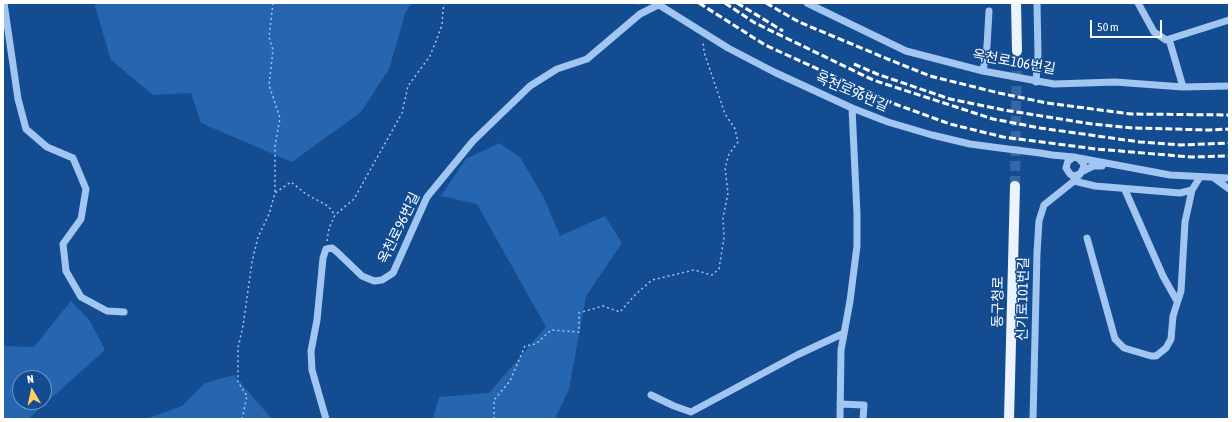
<!DOCTYPE html>
<meta charset="utf-8">
<style>
body{margin:0}
#map{position:relative;width:1232px;height:422px;overflow:hidden;background:#144c91;font-family:"Asap Condensed",sans-serif}
canvas{display:block}
.frame{position:absolute;inset:0;border:4px solid #fff;pointer-events:none}
.north{position:absolute;left:12px;top:370px;width:40px;height:40px;box-sizing:border-box;background:#144c91;border:1px solid #7294bd;border-radius:50%;rotate:351deg;font-size:11px;font-weight:700;line-height:16px;text-align:center;color:#fff}
.north::after{content:'';display:block;margin:auto;width:14px;height:18px;background:#ffd061;clip-path:polygon(50% 0,100% 100%,50% 72%,0 100%)}
.scale{position:absolute;left:1090px;top:20px;width:72px;height:18px;box-sizing:border-box;border:2px solid #fff;border-top:0;padding-left:5px;font-size:12px;line-height:14px;white-space:nowrap;color:#fff;-webkit-text-stroke:3px #144c91;paint-order:stroke}
</style>
<div id="map">
<canvas width="1232" height="422"></canvas>
<div class="frame"></div>
<div class="north">N</div>
<div class="scale">50 m</div>
</div>
<script>
const ctx = document.querySelector('canvas').getContext('2d');
ctx.lineJoin = 'round';
function fillPath(path, color) { ctx.fillStyle = color; ctx.fill(path, 'evenodd'); }
const toPath = rows => new Path2D(rows.map(r => 'M' + r).join(''));
function strokePath(path, color, width, dash) { ctx.strokeStyle = color; ctx.lineWidth = width; ctx.lineCap = dash ? 'butt' : 'round'; ctx.setLineDash(dash || []); ctx.stroke(path); }
function drawText(font, color, halo, rows, align = 'center') {
  ctx.font = font + ' "Asap Condensed","Noto Sans KR",sans-serif'; ctx.lineWidth = 3; ctx.setLineDash([]); ctx.textBaseline = 'middle'; ctx.strokeStyle = halo; ctx.fillStyle = color; for (const [text, x, y, turn = 0] of rows) {
    ctx.save(); ctx.translate(x, y); ctx.rotate((+turn || 0) * Math.PI / 180); ctx.textAlign = isNaN(turn) ? turn : align; if (halo) ctx.strokeText(text, 0, 0); ctx.fillText(text, 0, 0); ctx.restore();
  }
}
const green = toPath([
 [94,3,412,3,406,11,389,69,361,112,292,162,201,123,191,93,153,95,111,60],
 [499,143,520,157,544,198,560,236,605,216,622,243,586,296,569,389,555,419,433,419,439,397,489,393,546,327,477,204,441,196,466,159],
 [71,301,90,321,105,350,28,419,3,419,3,346,34,347],
 [20,378,44,378,44,402,20,402],
 [234,375,272,419,146,419,182,406,205,383]
]);
const majorTunnel = toPath([
 [1015,186,1017,51]
]);
const path = toPath([
 [273,3,269,37,273,50,269,85,280,118,275,146,275,193],
 [637,3,640,5],
 [327,241,329,228,335,215,354,199,402,113,408,86,430,56,436,41,442,25,443,9,445,3],
 [242,419,247,396,238,382,238,348,243,326,252,262,258,237,269,214,275,193,291,182,306,194,328,206,335,215],
 [494,419,494,400,510,381,525,346,536,344,551,330,579,332,579,313,603,306,620,312,636,294,652,280,694,270,712,275,719,269,724,238,723,218,728,193,725,168,729,154,738,142,735,129,725,114,704,52,703,42]
]);
const minor = toPath([
 [4,3,18,99,26,129,47,147,73,158,86,189,81,219,63,244,66,271,81,297,107,311,124,312],
 [656,3,728,48,774,72,852,108,888,122,932,135,970,144,1000,148,1040,153,1052,155,1074,157,1078,158,1083,163,1084,167,1080,174,1073,176,1070,174,1066,168,1068,161,1074,157],
 [807,3,906,51,983,71,1054,84,1115,82,1183,87,1229,86],
 [1138,3,1154,32,1166,40,1229,20],
 [1169,39,1183,87],
 [983,71,987,46,989,11],
 [1036,82,1038,54,1037,3],
 [1079,158,1170,175,1229,178],
 [1083,171,1093,166,1102,166],
 [1214,178,1229,189],
 [1074,181,1095,186,1180,193,1192,190,1200,177],
 [1125,190,1163,276,1177,301],
 [1087,238,1115,339,1124,348,1151,356,1156,356,1166,348,1171,339,1173,316,1181,291,1185,222,1192,190],
 [651,395,674,406,691,412,797,355,842,334],
 [840,404,864,405,863,419],
 [326,419,312,370,311,351,317,320,323,258,326,249,332,248,337,252,362,276,374,281,382,280,393,273,427,197,473,141,530,86,557,69,587,59,640,14,658,5],
 [840,419,841,350,850,301,857,246,857,214,852,108],
 [1033,419,1037,253,1039,221,1044,205,1074,181,1080,174]
]);
const major = toPath([
 [1016,3,1017,51],
 [1009,419,1015,186]
]);
const rail = toPath([
 [699,3,765,45,895,104,950,124,1003,137,1096,149,1191,157,1229,156],
 [725,3,755,23,873,80,993,119,1040,128,1140,142,1181,145,1229,143],
 [737,3,783,31],
 [766,3,799,22,890,60,930,76,999,93,1047,103,1131,114,1229,115],
 [854,64,877,74,950,99,1004,110,1092,124,1133,128,1209,130,1229,129]
]);
const streetNames = [
 ["옥천로106번길",1014,62,10],
 ["옥천로96번길",852,92,23],
 ["옥천로96번길",399,228,-64],
 ["신기로101번길",1023,299,-89],
 ["동구청로",998,302,-89]
];
fillPath(green, '#2666b0');
strokePath(majorTunnel, '#3767a2', 10, [10, 5]);
strokePath(path, '#a1c6f1', 1.5, [2, 3]);
strokePath(minor, '#a1c6f1', 7);
strokePath(major, '#ebf3ff', 10);
strokePath(rail, '#fff', 3, [7, 3]);
drawText('14px', '#fff', '#144c91', streetNames);
</script>
